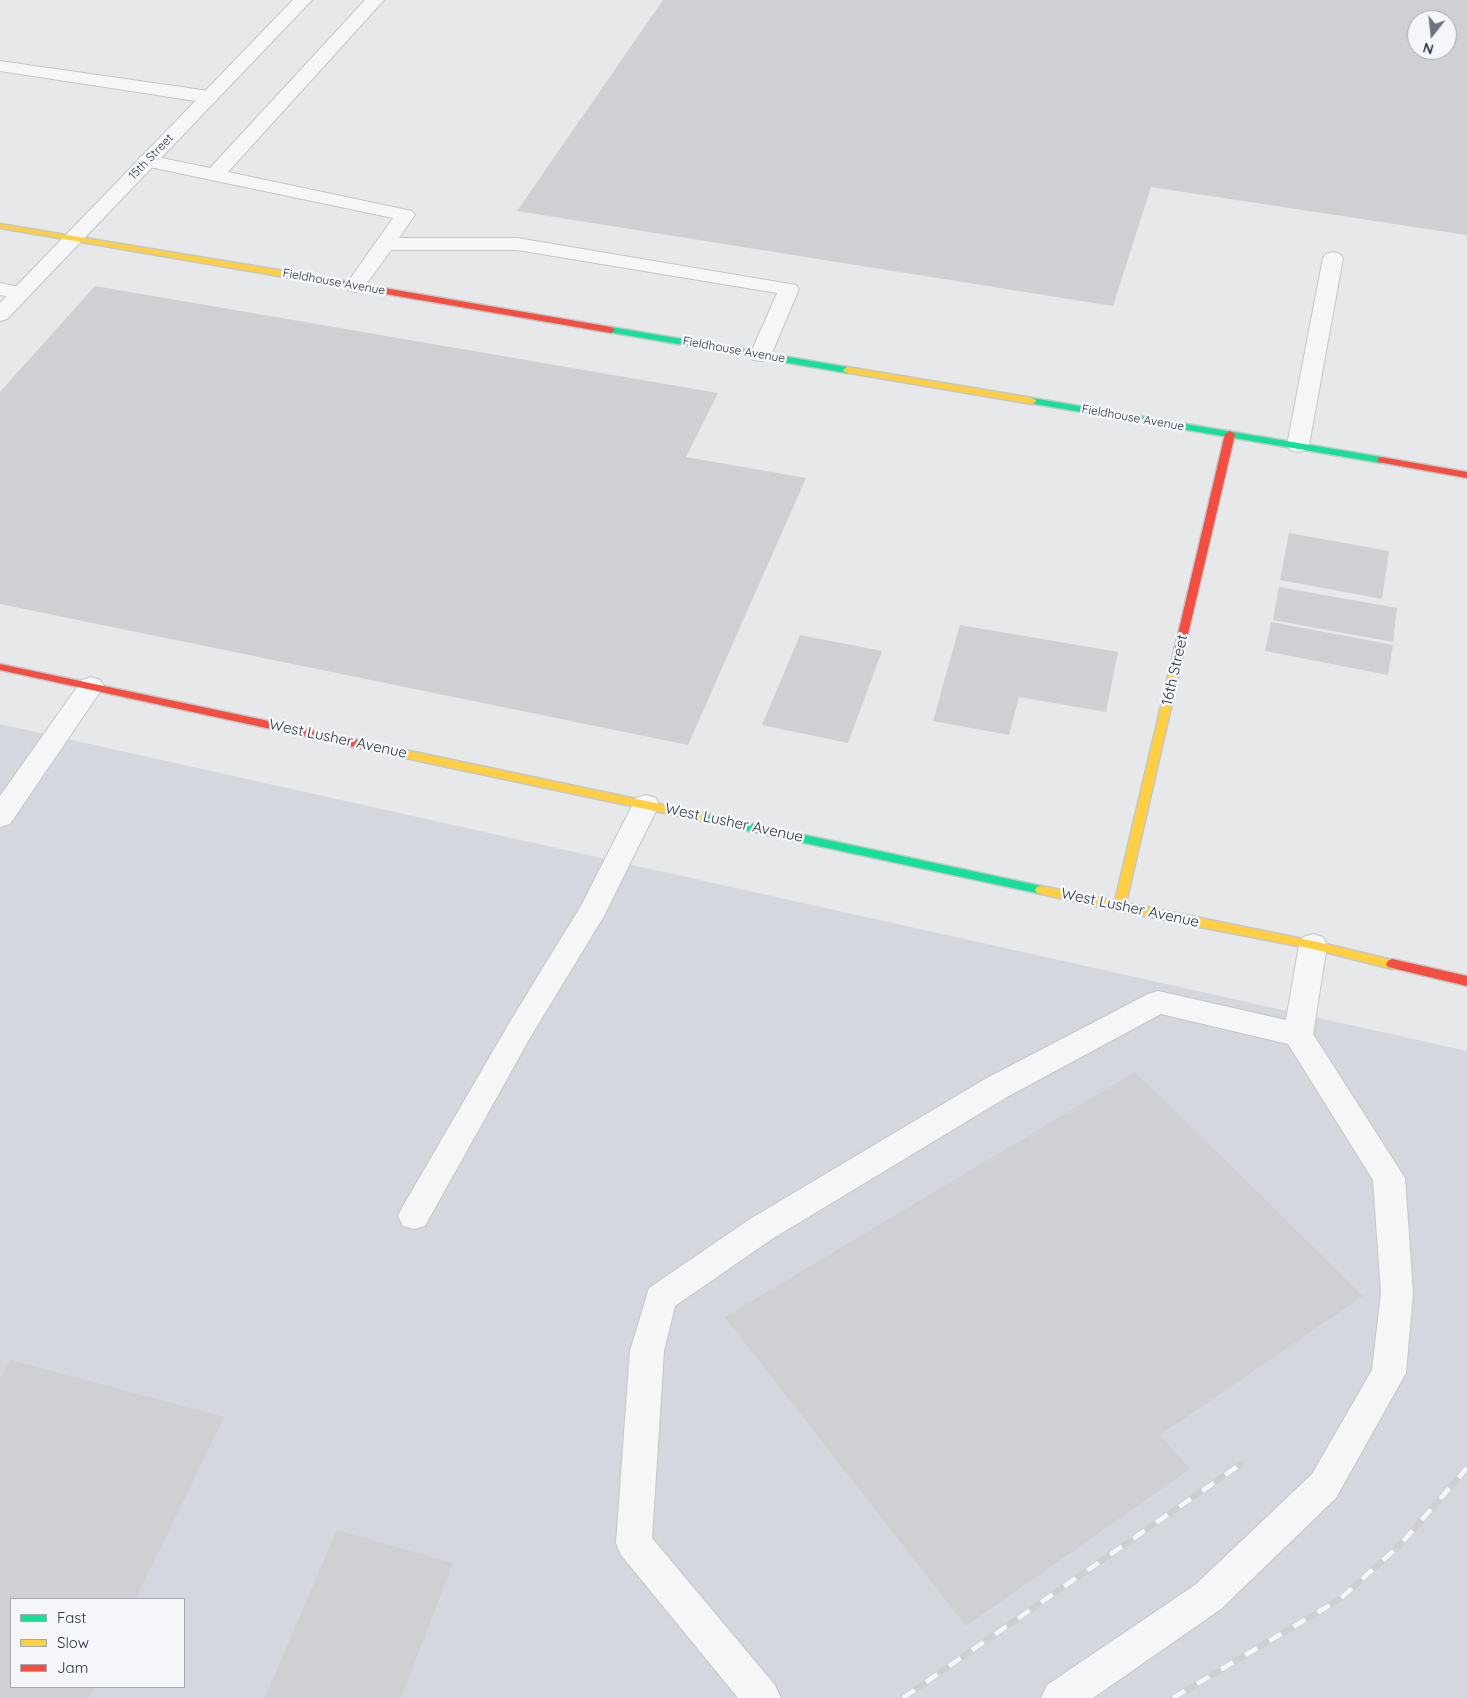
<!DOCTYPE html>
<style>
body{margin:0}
#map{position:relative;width:1467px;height:1698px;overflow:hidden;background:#e6e8ea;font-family:Quicksand,sans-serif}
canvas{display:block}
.legend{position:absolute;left:10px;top:1598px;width:175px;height:90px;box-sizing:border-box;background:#f4f6f9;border:1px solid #a4a8b1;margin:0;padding:6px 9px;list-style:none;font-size:15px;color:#2b3445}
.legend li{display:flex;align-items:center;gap:10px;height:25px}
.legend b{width:25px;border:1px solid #a4a8b1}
.north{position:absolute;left:1407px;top:10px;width:50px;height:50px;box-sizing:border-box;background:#f4f6f9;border:1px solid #a4a8b1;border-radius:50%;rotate:196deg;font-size:14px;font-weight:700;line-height:20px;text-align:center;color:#2b3445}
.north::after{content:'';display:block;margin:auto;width:18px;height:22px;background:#6c737f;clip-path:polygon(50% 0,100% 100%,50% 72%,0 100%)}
</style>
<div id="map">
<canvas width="1467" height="1698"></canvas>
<ul class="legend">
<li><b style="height:6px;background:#16e098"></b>Fast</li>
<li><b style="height:6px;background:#ffcf43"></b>Slow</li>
<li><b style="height:6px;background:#f24e42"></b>Jam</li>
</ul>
<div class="north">N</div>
</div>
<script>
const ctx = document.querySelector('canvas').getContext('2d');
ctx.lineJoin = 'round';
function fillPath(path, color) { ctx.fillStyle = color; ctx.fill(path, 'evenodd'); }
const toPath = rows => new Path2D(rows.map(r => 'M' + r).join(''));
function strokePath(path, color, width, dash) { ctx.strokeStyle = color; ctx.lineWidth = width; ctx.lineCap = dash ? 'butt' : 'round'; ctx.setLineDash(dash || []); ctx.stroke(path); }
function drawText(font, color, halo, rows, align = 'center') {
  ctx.font = font + ' Quicksand,sans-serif'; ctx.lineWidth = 5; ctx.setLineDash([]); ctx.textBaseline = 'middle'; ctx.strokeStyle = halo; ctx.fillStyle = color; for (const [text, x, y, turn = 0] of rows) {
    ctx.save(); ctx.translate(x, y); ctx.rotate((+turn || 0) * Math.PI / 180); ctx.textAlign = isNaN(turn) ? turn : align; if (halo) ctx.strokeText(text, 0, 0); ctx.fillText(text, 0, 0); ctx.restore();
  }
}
const built = toPath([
 [0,724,1467,1051,1467,1698,0,1698],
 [11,1599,184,1599,184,1687,11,1687]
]);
const building = toPath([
 [663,0,1467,0,1467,235,1151,187,1113,306,517,211],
 [1417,20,1447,20,1447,50,1417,50],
 [95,286,718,393,686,457,806,478,688,745,0,604,0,392],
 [1289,533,1389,551,1382,599,1280,580],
 [1279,587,1397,608,1393,642,1273,620],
 [1271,622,1393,645,1388,675,1265,651],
 [960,625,1118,652,1106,712,1019,697,1009,735,933,721],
 [800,635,882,651,848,743,762,725],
 [1135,1072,1363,1296,1160,1435,1190,1469,966,1626,725,1317],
 [10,1360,224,1417,136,1599,11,1599,11,1687,94,1687,89,1698,0,1698,0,1379],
 [337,1530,453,1563,401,1698,265,1698]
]);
const lane = toPath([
 [365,0,384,0,228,172,412,211,415,215,399,238,517,238,796,285,799,289,769,360,761,361,753,360,750,355,777,293,517,250,391,250,362,290,355,292,348,290,345,286,393,218,140,165,137,161,140,157,147,155,210,168,365,0],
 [0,61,209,91,216,93,218,97,216,101,209,103,0,71,0,61],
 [1333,252,1340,254,1343,258,1309,445,1306,450,1298,452,1290,450,1287,445,1323,258,1326,254,1333,252],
 [0,283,28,289,31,293,28,297,21,299,0,295,0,283],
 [91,677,100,680,104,686,10,824,0,827,0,796,82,680,91,677],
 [646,795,656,798,659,805,604,916,531,1036,425,1226,414,1229,403,1226,398,1216,403,1206,511,1020,582,904,636,798,646,795],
 [1313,934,1323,937,1327,945,1313,1034,1405,1178,1413,1293,1406,1373,1336,1498,1221,1609,1093,1698,1041,1698,1047,1685,1195,1585,1312,1474,1372,1370,1381,1293,1373,1180,1288,1044,1161,1014,1007,1097,772,1239,675,1306,664,1351,652,1538,775,1685,781,1698,738,1698,621,1555,616,1543,630,1351,649,1288,750,1219,985,1079,1148,994,1158,991,1286,1020,1299,945,1303,937,1313,934]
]);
const street = toPath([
 [293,0,312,0,7,319,0,321,0,303,293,0]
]);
const fast = toPath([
 [611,327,847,367,851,370,847,373,608,332,607,330,611,327],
 [1032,398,1381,457,1386,460,1381,463,1029,403,1029,399,1032,398],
 [702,813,1041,886,1045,887,1047,890,1045,893,1041,894,698,820,696,817,702,813]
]);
const slow = toPath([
 [0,224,314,276,318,279,314,282,0,228,0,224],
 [847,367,1032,398,1037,401,1032,404,844,372,843,370,847,367],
 [1179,648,1184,651,1126,903,1313,941,1396,961,1398,964,1396,967,1392,969,1313,949,1119,911,1037,893,1035,890,1037,887,1041,886,1115,901,1174,651,1179,648],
 [386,746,702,813,708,817,702,821,382,753,381,750,386,746]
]);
const jam = toPath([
 [314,276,611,327,615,330,611,333,311,281,310,279,314,276],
 [1230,431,1235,434,1184,651,1179,654,1174,651,1225,434,1230,431],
 [1381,457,1467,472,1467,478,1378,462,1378,458,1381,457],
 [0,664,386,746,391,750,386,754,0,670,0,664],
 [1392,959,1467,976,1467,986,1388,967,1386,964,1388,961,1392,959]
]);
const rail = toPath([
 [903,1698,1241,1464],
 [1173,1698,1340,1599,1400,1545,1467,1468]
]);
const farStreetnames = [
 ["15th Street",151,157,-46],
 ["Fieldhouse Avenue",334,282,10],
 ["Fieldhouse Avenue",734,350,10],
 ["Fieldhouse Avenue",1133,418,10]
];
const streetNames = [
 ["16th Street",1175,670,-77],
 ["West Lusher Avenue",338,739,12],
 ["West Lusher Avenue",734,823,12],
 ["West Lusher Avenue",1130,908,12]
];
fillPath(built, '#d4d7dd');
fillPath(building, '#ced0d3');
strokePath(lane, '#c4c6c8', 2);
strokePath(street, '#c4c6c8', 2);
strokePath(fast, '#c4c6c8', 3);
strokePath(slow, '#c4c6c8', 3);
strokePath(jam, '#c4c6c8', 3);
fillPath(lane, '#f5f6f7');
fillPath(street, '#f5f6f7');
fillPath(fast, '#16e098');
fillPath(slow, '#ffcf43');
fillPath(jam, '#f24e42');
strokePath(rail, '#cecfd2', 6);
strokePath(rail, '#f4f6f9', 4.5, [14]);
drawText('12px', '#2b3445', '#f4f6f9', farStreetnames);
drawText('15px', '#2b3445', '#f4f6f9', streetNames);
</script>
